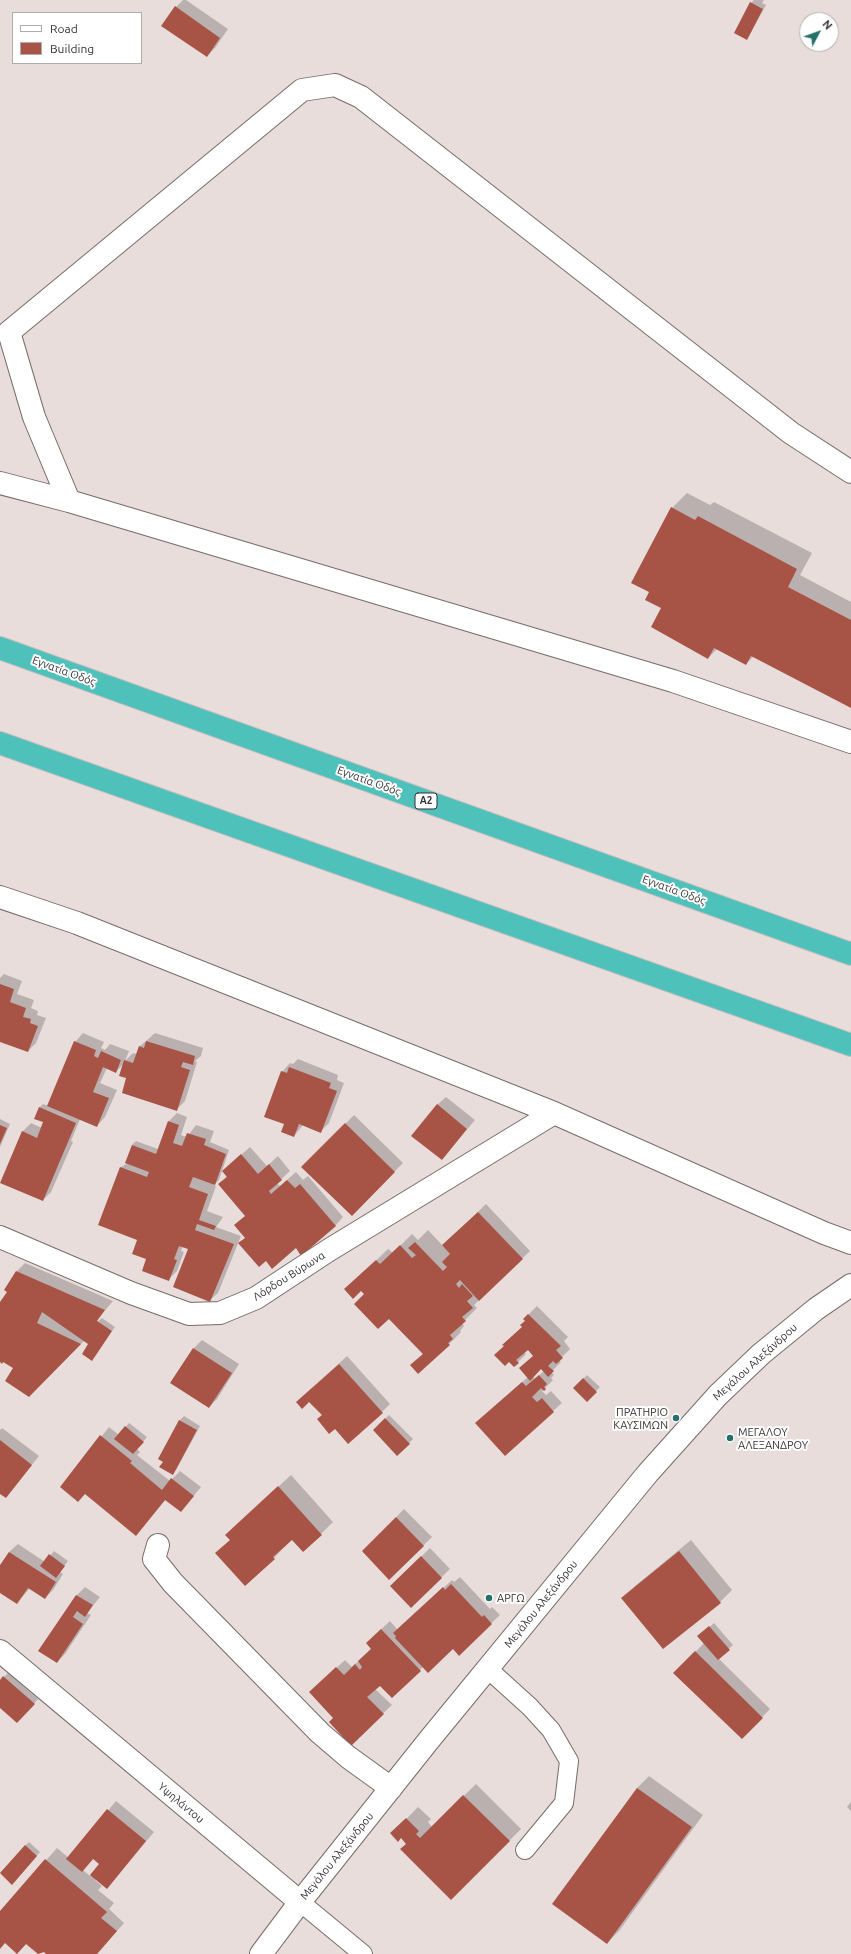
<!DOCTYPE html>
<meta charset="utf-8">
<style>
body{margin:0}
#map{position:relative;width:851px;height:1954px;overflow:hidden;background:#e9dddb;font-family:Ubuntu,sans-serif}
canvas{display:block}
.legend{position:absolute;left:12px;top:12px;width:130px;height:52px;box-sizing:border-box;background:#fff;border:1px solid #afadac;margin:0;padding:5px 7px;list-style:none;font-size:12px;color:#363130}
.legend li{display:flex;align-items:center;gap:8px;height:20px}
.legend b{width:20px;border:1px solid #afadac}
.north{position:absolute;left:799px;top:12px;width:40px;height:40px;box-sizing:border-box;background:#fff;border:1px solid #afadac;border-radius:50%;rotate:49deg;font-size:11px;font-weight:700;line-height:16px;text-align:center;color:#363130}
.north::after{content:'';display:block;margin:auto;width:14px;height:18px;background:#26706c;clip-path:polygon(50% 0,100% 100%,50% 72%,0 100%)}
</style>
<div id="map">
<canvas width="851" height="1954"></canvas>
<ul class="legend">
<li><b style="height:5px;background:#fff"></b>Road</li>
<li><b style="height:11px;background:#a75446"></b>Building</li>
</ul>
<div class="north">N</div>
</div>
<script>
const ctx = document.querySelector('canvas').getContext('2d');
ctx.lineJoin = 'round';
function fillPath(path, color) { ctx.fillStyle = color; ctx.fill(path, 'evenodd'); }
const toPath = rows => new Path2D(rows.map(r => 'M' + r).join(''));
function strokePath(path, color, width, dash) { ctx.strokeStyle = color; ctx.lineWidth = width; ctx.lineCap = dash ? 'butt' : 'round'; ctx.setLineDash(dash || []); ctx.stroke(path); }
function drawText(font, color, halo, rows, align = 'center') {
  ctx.font = font + ' Ubuntu,sans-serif'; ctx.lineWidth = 4; ctx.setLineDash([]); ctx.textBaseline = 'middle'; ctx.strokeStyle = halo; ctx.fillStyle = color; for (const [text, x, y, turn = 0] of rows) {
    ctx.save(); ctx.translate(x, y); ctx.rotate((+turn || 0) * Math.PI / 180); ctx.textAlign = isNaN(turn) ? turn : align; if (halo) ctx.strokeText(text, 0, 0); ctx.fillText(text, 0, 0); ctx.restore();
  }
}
const shadow = toPath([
 [183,0,186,0,228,29,215,48,207,56,176,7],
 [754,0,764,0,762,3,766,5,750,34,746,38,751,3],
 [687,493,710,505,714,502,812,553,800,575,851,602,851,707,754,656,746,664,717,649,708,658,662,608,650,592,672,508],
 [4,974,22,981,17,994,34,1000,31,1008,38,1011,37,1015,46,1018,36,1043,28,1051,0,1041,0,978],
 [83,1033,104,1042,101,1048,105,1050,110,1044,129,1051,125,1061,133,1053,137,1054,139,1047,155,1033,203,1048,201,1056,195,1061,197,1062,185,1101,176,1110,127,1077,124,1063,116,1072,107,1068,100,1083,117,1090,105,1117,97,1126,80,1119,71,1141,73,1142,51,1192,43,1200,22,1132,31,1123,42,1128,45,1122,39,1108,43,1104,49,1106,75,1042],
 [298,1059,338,1075,337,1080,344,1083,329,1123,320,1132,303,1125,294,1136,285,1124,282,1072,290,1063,293,1064],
 [446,1097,475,1120,442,1159,437,1105],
 [177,1113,187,1117,181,1135,187,1137,196,1125,214,1131,210,1142,229,1150,219,1180,214,1185,216,1186,207,1211,223,1217,216,1227,241,1236,218,1293,209,1301,189,1249,183,1246,181,1251,184,1252,177,1271,169,1279,148,1258,138,1239,121,1167,126,1164,132,1145,136,1141,158,1149,168,1122],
 [354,1115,403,1163,352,1215,303,1167],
 [0,1119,10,1124,0,1147],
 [250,1147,267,1166,278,1156,290,1171,277,1183,280,1186,296,1172,303,1180,308,1176,343,1217,335,1226,296,1247,246,1237,246,1216,219,1184,227,1176,223,1171],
 [486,1204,530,1251,474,1305,477,1308,462,1323,464,1326,460,1331,461,1332,449,1344,412,1365,423,1354,365,1294,358,1278,388,1249,393,1253,412,1234,418,1240,428,1230,443,1246],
 [25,1263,113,1301,95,1322,96,1323,102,1318,115,1327,92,1359,89,1343,85,1340,29,1396,15,1368,4,1361,0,1361,0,1303,9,1292,17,1271],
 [537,1306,568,1337,564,1341,570,1349,559,1360,561,1362,551,1372,554,1375,551,1378,553,1380,542,1391,546,1395,551,1391,562,1403,553,1411,485,1415,528,1377,534,1355,528,1348,524,1352,526,1354,514,1366,523,1327,526,1320,524,1319],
 [541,1368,544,1371,535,1379,533,1376],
 [202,1340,239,1364,217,1399,209,1407,171,1382,194,1348],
 [347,1356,390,1404,382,1412,323,1415,306,1394],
 [587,1375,600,1387,587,1400,574,1388],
 [389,1415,413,1439,398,1454,374,1430],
 [184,1416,200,1426,176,1470,172,1474,164,1461,159,1459,180,1420],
 [129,1423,147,1437,137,1449,140,1452,137,1455,170,1481,180,1471,201,1487,181,1511,166,1499,136,1534,85,1493,61,1487,109,1427,119,1435],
 [2,1428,39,1456,6,1497,0,1493,0,1430],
 [291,1475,333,1522,304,1551,292,1539,274,1558,245,1585,231,1539,226,1535],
 [404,1509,432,1537,389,1579,363,1552],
 [691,1540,732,1590,720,1602,623,1598,635,1586],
 [18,1544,45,1562,54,1551,68,1561,60,1572,63,1574,53,1590,45,1598,30,1588,17,1603,0,1592,0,1567,9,1552],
 [430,1548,450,1569,411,1607,391,1586],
 [460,1577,490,1609,492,1607,500,1615,459,1654,453,1648,423,1667,392,1697,380,1684,375,1689,392,1705,351,1744,334,1718,319,1684,345,1660,352,1667,372,1648,375,1635,390,1621,398,1630,452,1580,454,1582],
 [85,1587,100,1597,87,1613,91,1615,65,1654,57,1662,40,1651,77,1595],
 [714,1623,733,1645,718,1658,770,1709,742,1738,675,1673,704,1643,703,1633],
 [8,1673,38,1699,21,1718,0,1707,0,1681],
 [649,1776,703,1815,619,1931,607,1943,554,1904,637,1788],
 [476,1784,521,1829,451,1899,402,1838,392,1834,418,1807,431,1819,428,1822,432,1827],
 [116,1801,154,1832,107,1888,96,1879,95,1880,102,1886,98,1890,114,1903,109,1909,124,1923,97,1954,47,1954,44,1951,39,1954,27,1943,17,1953,5,1942,0,1947,0,1912,57,1848,69,1858],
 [94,1858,101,1864,90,1876,83,1870],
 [851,1802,851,1811,847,1807],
 [29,1842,40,1852,16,1879,25,1846]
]);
const building = toPath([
 [750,2,763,9,747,40,734,33],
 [175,6,220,38,207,57,161,26],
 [671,507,695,520,698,516,797,569,788,587,851,620,851,708,751,656,746,665,714,648,708,659,651,627,661,608,645,600,649,592,631,583],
 [0,984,14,989,10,1002,26,1008,23,1017,31,1019,30,1023,38,1026,28,1052,0,1042],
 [74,1041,96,1050,94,1056,98,1058,101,1051,121,1060,116,1073,103,1067,93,1092,109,1098,97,1127,47,1106],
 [146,1041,195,1056,193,1065,183,1062,181,1067,190,1070,177,1111,122,1093,126,1078,119,1076,124,1060,133,1063,139,1046,144,1048],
 [289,1067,331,1083,329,1088,337,1091,321,1133,299,1124,294,1137,281,1132,284,1124,264,1117,281,1071,287,1073],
 [437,1104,467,1129,442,1160,411,1136],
 [39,1107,76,1123,43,1201,0,1183,22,1131,37,1138,43,1122,34,1119],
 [168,1121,179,1125,173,1143,182,1146,187,1133,206,1139,204,1145,226,1154,215,1185,193,1177,189,1187,208,1194,199,1220,216,1226,214,1230,197,1224,195,1230,234,1244,210,1302,173,1287,188,1249,179,1246,174,1259,177,1260,169,1281,142,1271,146,1259,132,1254,137,1240,98,1225,120,1167,147,1177,149,1172,125,1163,132,1145,156,1154],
 [345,1123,395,1172,352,1216,301,1167],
 [0,1125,7,1128,0,1144],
 [241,1154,258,1174,269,1164,282,1180,269,1191,271,1194,287,1180,295,1188,300,1184,336,1226,301,1256,296,1248,272,1269,266,1261,259,1267,238,1243,245,1238,234,1225,245,1216,218,1184,227,1177,222,1171],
 [478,1212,523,1259,479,1301,460,1280,456,1284,459,1288,462,1284,473,1296,467,1301,473,1308,462,1317,466,1321,450,1335,453,1339,448,1343,450,1345,418,1374,410,1365,423,1354,389,1319,378,1329,354,1304,364,1294,361,1291,353,1299,344,1289,376,1260,380,1264,400,1245,412,1258,416,1255,408,1248,415,1242,443,1271,447,1267,442,1262,450,1254,442,1245],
 [16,1271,105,1310,97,1321,112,1331,92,1361,82,1354,88,1344,42,1312,37,1323,81,1344,29,1397,5,1381,13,1368,3,1362,2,1364,0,1362,0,1302,7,1292,4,1290],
 [528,1314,561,1346,556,1350,563,1358,556,1364,553,1361,548,1366,554,1371,548,1377,541,1369,530,1381,519,1368,533,1356,528,1350,516,1360,519,1363,514,1367,509,1362,505,1366,494,1355,504,1346,502,1345,522,1327,520,1325,525,1321,523,1319],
 [193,1348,232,1373,209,1408,170,1383],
 [339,1364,383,1413,348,1444,335,1429,329,1434,317,1419,322,1415,309,1402,302,1409,296,1402],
 [539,1375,547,1384,544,1387,546,1389,544,1391,541,1388,532,1397,537,1402,542,1398,554,1412,505,1456,475,1423,522,1382,526,1386],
 [583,1378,597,1392,587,1402,573,1388],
 [385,1418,410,1444,397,1456,373,1430],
 [179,1420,197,1430,173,1475,159,1467,163,1462,158,1459],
 [125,1426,144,1442,133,1454,114,1439],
 [100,1435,132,1461,130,1463,162,1490,171,1478,194,1496,181,1512,165,1500,136,1536,85,1494,78,1502,60,1487],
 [0,1440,32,1465,6,1498,0,1494],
 [278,1486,322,1535,303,1552,292,1540,273,1557,275,1559,245,1586,215,1553,230,1540,225,1535],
 [396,1517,424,1546,389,1580,362,1551],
 [679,1551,721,1603,663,1649,621,1598],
 [9,1552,56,1582,45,1599,28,1588,17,1604,0,1593,0,1565],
 [49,1554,65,1566,56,1578,40,1566],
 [421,1556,442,1578,411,1608,390,1586],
 [451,1584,482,1617,484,1615,492,1624,459,1656,453,1649,428,1673,395,1638,396,1636,393,1633,443,1587,445,1590],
 [76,1595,93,1605,85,1617,77,1611,73,1617,83,1624,57,1663,38,1651],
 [709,1626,730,1650,718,1660,697,1636],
 [381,1629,421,1671,392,1698,380,1686,367,1697,384,1714,351,1746,329,1722,333,1718,309,1692,336,1667,344,1675,355,1664,360,1670,362,1667,358,1661,371,1649,366,1643],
 [695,1651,763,1718,742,1739,673,1673],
 [3,1676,35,1704,17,1723,0,1708,0,1680],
 [637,1788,692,1827,607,1944,552,1904],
 [463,1795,510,1841,451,1900,400,1849,406,1844,401,1838,398,1842,390,1833,406,1818,419,1831,416,1834,420,1838],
 [107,1809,146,1841,107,1889,90,1875,99,1864,93,1859,82,1872,66,1859],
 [25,1845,37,1856,12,1885,0,1873],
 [45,1859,107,1912,101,1918,117,1931,97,1954,46,1954,44,1952,38,1954,26,1944,17,1954,5,1943,0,1949,0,1911]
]);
const service = toPath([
 [488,1669,530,1707,551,1730,569,1761,564,1803,525,1850],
 [300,1902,363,1954]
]);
const minor = toPath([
 [0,483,69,501,673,681,851,742],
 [69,501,34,417,9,332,302,90,335,85,361,97,791,433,851,472],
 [0,897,77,923,554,1113,824,1233,851,1243],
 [0,1237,131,1293,189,1314,220,1313,256,1298,329,1250,554,1113],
 [158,1545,154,1559,173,1583,320,1733,348,1757,391,1788],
 [0,1651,300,1902]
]);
const tertiary = toPath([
 [261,1954,300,1902,429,1740,648,1473,718,1395,761,1354,816,1309,851,1285]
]);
const motorway = toPath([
 [0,648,851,954],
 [0,743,851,1045]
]);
const markers = [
 [676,1418,4,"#26706c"],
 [730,1438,4,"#26706c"],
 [489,1598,4,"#26706c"]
];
const shields = [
 [426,801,22]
];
const shieldNames = [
 ["Α2",426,801]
];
const streetNames = [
 ["Εγνατία Οδός",64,671,20],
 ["Εγνατία Οδός",369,781,20],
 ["Εγνατία Οδός",674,890,20],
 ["Λόρδου Βύρωνα",289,1276,-32],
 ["Μεγάλου Αλεξάνδρου",755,1362,-42],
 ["Μεγάλου Αλεξάνδρου",541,1604,-51],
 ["Υψηλάντου",181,1803,40],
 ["Μεγάλου Αλεξάνδρου",337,1856,-51]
];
const poiNames = [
 ["ΠΡΑΤΗΡΙΟ",668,1412,"right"],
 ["ΚΑΥΣΙΜΩΝ",668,1425,"right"],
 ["ΜΕΓΑΛΟΥ",738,1432],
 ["ΑΛΕΞΑΝΔΡΟΥ",738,1445],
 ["ΑΡΓΩ",497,1598]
];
fillPath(shadow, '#0003');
fillPath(building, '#a75446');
strokePath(service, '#766c69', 20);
strokePath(minor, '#766c69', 24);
strokePath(tertiary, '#766c69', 24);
strokePath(motorway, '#bfbdbd', 24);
strokePath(service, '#fff', 18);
strokePath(minor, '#fff', 22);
strokePath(tertiary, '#fff', 22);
strokePath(motorway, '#4dc1ba', 22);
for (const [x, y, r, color] of markers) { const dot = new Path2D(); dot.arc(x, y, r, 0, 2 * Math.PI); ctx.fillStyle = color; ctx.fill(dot); strokePath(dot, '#fff', 1.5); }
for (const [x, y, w] of shields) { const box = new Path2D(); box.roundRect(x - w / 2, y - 8, w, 16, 3); ctx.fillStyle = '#fff'; ctx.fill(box); strokePath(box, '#363130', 1); }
drawText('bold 10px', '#363130', null, shieldNames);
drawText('11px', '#363130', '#fff', streetNames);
drawText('11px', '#363130', '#fff', poiNames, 'left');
</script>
